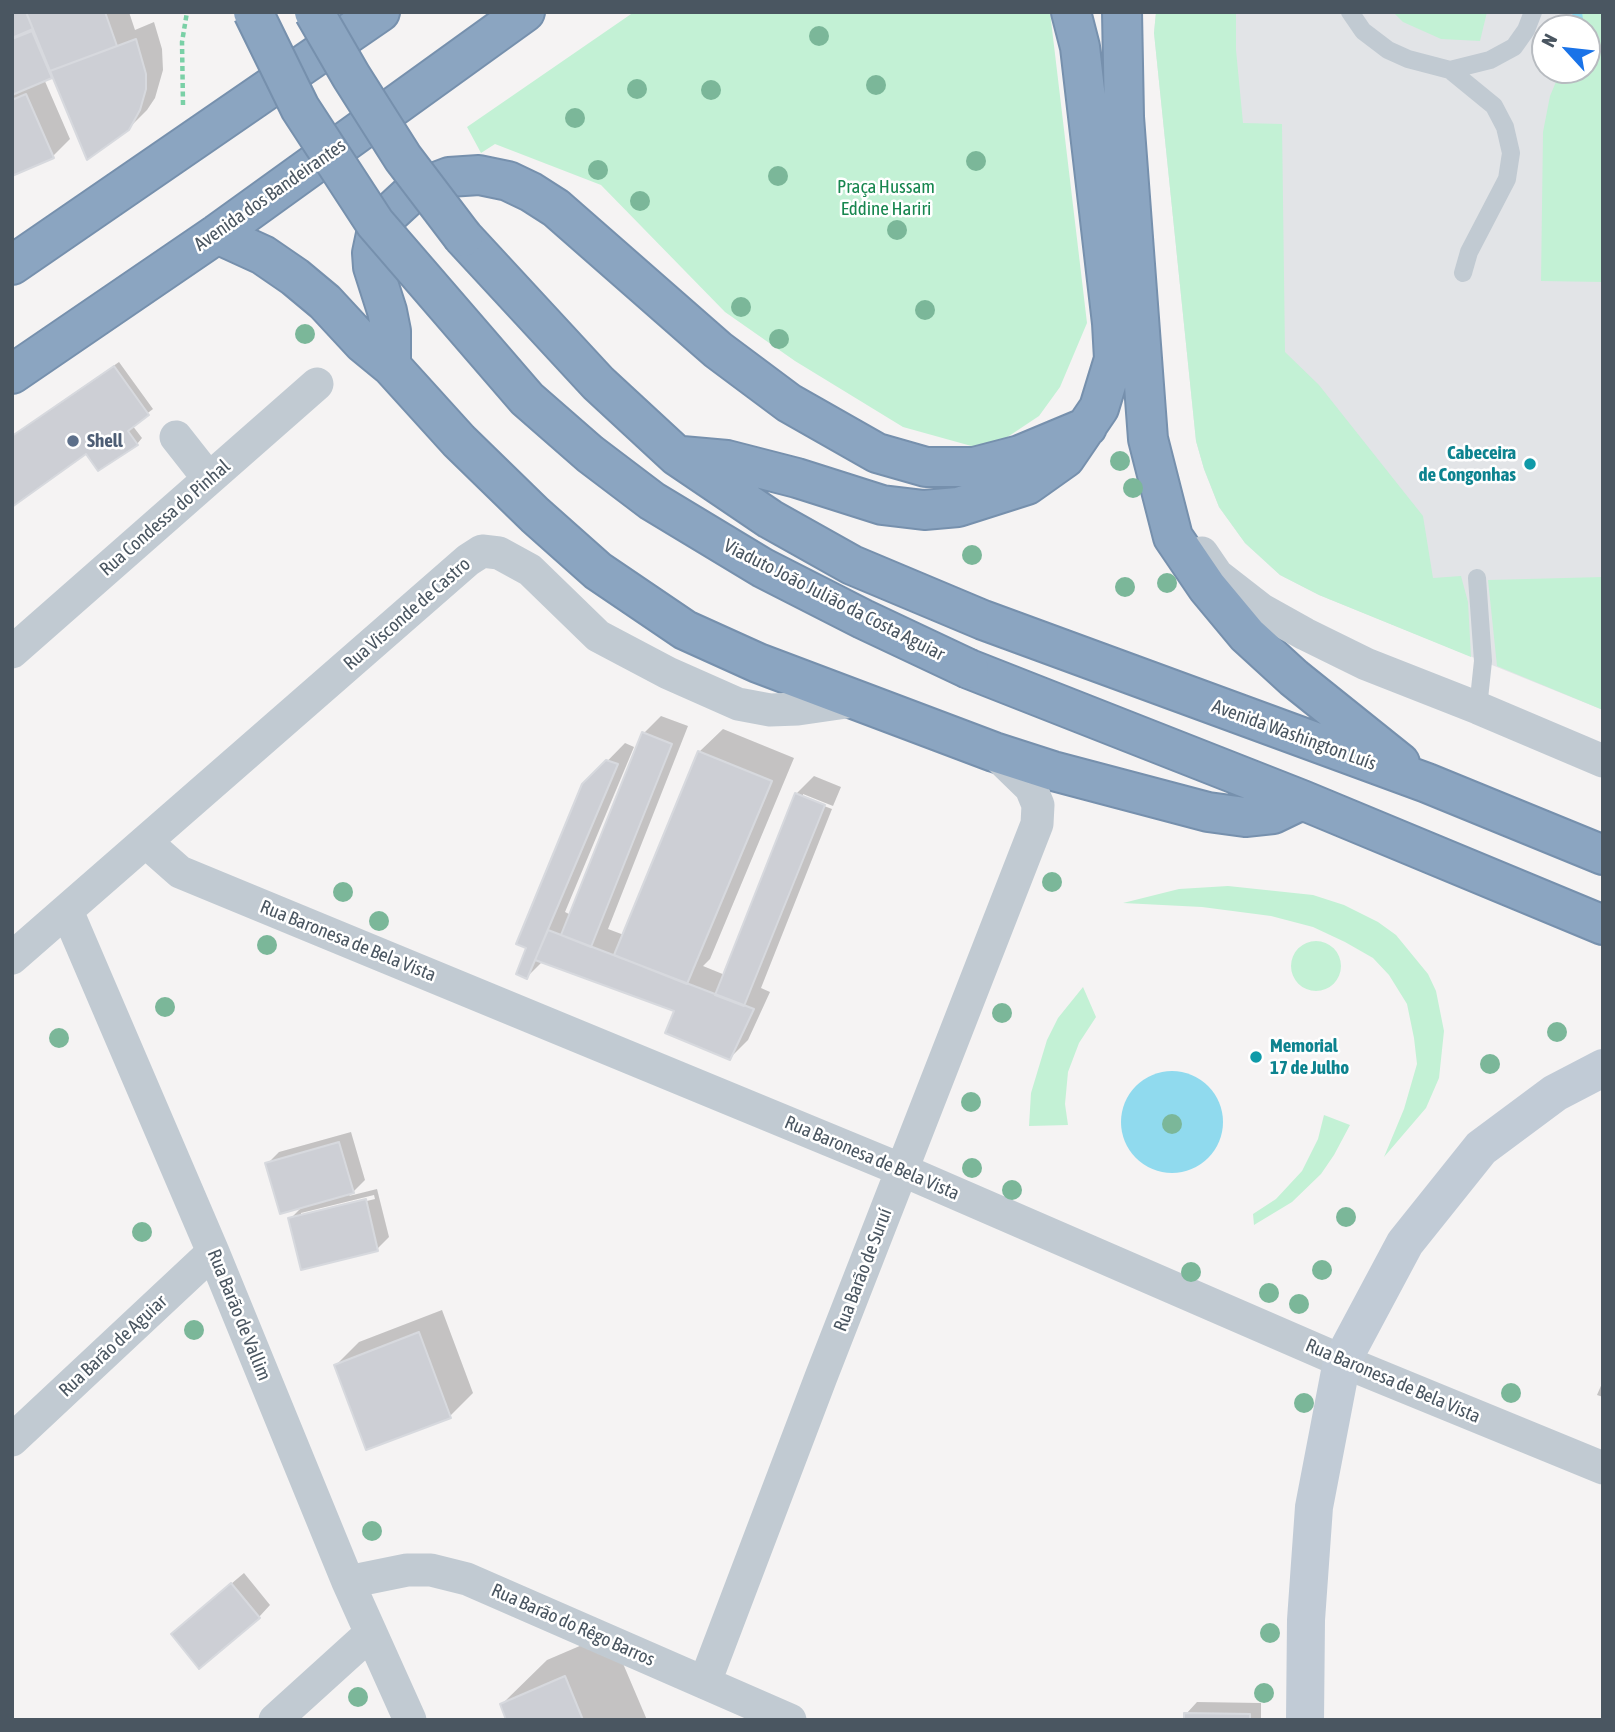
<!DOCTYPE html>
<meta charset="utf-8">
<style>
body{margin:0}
#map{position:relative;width:1615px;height:1732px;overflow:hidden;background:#f5f3f3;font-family:"Asap Condensed",sans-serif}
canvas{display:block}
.frame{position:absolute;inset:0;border:14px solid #4a5661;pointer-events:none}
.north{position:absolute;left:1531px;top:14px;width:70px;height:70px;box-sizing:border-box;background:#fff;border:2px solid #b7bbc0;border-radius:50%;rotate:297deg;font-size:19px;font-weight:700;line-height:28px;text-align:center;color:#4a5661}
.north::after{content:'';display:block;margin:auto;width:24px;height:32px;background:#1a73e8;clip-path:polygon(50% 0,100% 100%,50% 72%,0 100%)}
</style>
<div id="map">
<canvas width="1615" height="1732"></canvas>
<div class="frame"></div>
<div class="north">N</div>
</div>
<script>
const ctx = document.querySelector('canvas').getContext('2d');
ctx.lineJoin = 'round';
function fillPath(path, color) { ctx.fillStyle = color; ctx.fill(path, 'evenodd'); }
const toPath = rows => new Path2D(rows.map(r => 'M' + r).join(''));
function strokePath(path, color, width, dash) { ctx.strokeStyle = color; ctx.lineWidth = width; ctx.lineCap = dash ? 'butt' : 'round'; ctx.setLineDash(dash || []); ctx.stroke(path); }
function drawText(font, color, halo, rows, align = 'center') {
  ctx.font = font + ' "Asap Condensed",sans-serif'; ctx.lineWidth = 5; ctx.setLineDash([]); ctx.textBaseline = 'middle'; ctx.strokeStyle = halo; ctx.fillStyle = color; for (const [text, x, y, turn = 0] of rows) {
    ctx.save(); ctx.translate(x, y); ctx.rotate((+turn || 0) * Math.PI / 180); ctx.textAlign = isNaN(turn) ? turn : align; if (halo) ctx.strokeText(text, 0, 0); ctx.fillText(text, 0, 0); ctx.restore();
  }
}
const airport = toPath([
 [1156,12,1603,12,1603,710,1319,595,1280,575,1245,543,1219,507,1204,469,1196,441,1154,33],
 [1545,28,1587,28,1587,70,1545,70]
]);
const green = toPath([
 [634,12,1050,12,1087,323,1060,387,1039,416,1006,438,975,447,903,427,795,361,725,312,601,185,495,144,481,153,467,127],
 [1156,12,1236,12,1236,50,1243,123,1282,124,1285,352,1319,385,1423,516,1433,578,1461,576,1468,602,1471,657,1319,595,1280,575,1245,543,1219,507,1204,469,1196,441,1154,33],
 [1393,12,1487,12,1480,41,1441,39,1403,22],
 [1574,12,1603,12,1603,282,1541,281,1543,132,1550,96,1561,70,1587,70,1587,28,1573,28],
 [1603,577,1603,710,1497,666,1488,580],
 [1228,886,1313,895,1344,905,1378,922,1396,935,1428,974,1436,991,1444,1031,1439,1078,1426,1108,1384,1157,1404,1109,1417,1064,1414,1038,1407,1004,1389,975,1373,958,1345,942,1313,927,1271,916,1202,907,1123,903,1179,889],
 '1291 966a25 25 0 1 1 50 0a25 25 0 1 1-50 0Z',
 [1083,987,1096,1017,1079,1043,1068,1072,1065,1104,1068,1125,1029,1126,1031,1093,1047,1040,1058,1018],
 [1324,1115,1350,1125,1334,1155,1321,1174,1292,1202,1254,1225,1253,1214,1276,1199,1302,1171,1318,1139]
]);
const water = toPath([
 '1121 1122a51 51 0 1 1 102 0a51 51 0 1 1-102 0Z'
]);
const shadow = toPath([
 [12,12,129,12,135,30,154,22,162,49,163,70,155,98,147,110,128,129,54,75,44,79,70,139,53,156,12,174],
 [29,21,47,58,42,60,27,22],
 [119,362,153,409,132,425,142,438,137,444,86,451,12,436],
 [661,716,688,726,608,929,624,935,699,752,723,729,794,758,710,959,703,966,725,975,796,794,814,776,841,787,833,806,803,794,803,798,832,809,761,988,770,992,748,1040,730,1058,677,1010,543,961,527,977,584,785,625,743,634,747,565,912,571,915,644,733],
 [351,1132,365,1180,349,1196,377,1189,389,1237,377,1249,290,1219,303,1206,267,1164,279,1152],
 [374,1195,375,1199,301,1217,301,1213],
 [442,1310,473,1393,450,1416,336,1365,359,1342],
 [1603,1381,1603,1397,1597,1395],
 [244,1573,270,1605,259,1617,185,1623],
 [610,1633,647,1720,508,1720,502,1704,547,1660],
 [1197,1702,1261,1703,1261,1720,1185,1720,1186,1714]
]);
const stream = toPath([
 [1577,12,1579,28]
]);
const building = toPath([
 [12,12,26,12,33,29,12,38,12,12],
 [26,12,105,12,117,46,50,71,26,12],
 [32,31,52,78,12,95,12,39,32,31],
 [136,39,146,74,146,89,140,110,129,130,87,160,50,71,136,39],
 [26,94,54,158,12,176,12,100,26,94],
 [114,366,149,415,128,431,138,445,98,471,86,454,12,507,12,436,114,366],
 [642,732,672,744,591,947,561,935,642,732],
 [698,751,772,781,687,984,614,955,698,751],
 [606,760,618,764,527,979,516,974,526,948,516,944,582,784,606,760],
 [795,793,825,805,744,1006,715,995,795,793],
 [548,930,754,1009,730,1060,665,1033,674,1011,535,960,548,930],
 [339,1142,354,1193,280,1214,265,1163,339,1142],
 [366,1199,378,1251,301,1270,288,1218,366,1199],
 [419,1332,451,1418,366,1450,334,1365,419,1332],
 [231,1583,260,1618,199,1669,171,1634,231,1583],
 [565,1676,583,1720,506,1720,500,1704,565,1676],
 [1184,1713,1250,1714,1250,1720,1184,1720,1184,1713]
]);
const path = toPath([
 [183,105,182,42,187,12]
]);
const lane = toPath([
 [1350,12,1363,31,1388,50,1408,59,1450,70,1494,106,1505,127,1511,153,1507,179,1469,252,1463,273],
 [1450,70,1490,60,1514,47,1526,30,1533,12],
 [1477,578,1483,661,1478,708]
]);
const street = toPath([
 [176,437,209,479],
 [1202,553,1217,575,1262,610,1305,634,1366,664,1478,708,1603,761],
 [12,652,317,384],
 [146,842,180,872,902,1170,1342,1361,1603,1468],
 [67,911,213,1252,348,1582,410,1720],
 [12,958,468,560,482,551,499,553,530,570,598,636,668,673,738,704,770,710,798,709,860,700],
 [12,1440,213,1252],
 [348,1582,407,1570,431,1570,467,1579,790,1720],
 [705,1682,821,1377,1037,824,1038,805,1031,788,994,752],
 [275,1720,371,1633]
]);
const secondary = toPath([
 [1305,1720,1306,1620,1314,1507,1342,1361,1405,1243,1481,1148,1555,1093,1603,1068]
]);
const highway = toPath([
 [1122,12,1124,117,1148,439,1173,537,1207,587,1247,635,1294,678,1400,763],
 [217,234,263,255,295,277,325,302,363,343,391,366,459,441,535,515,598,571,685,630,758,663,994,752,1053,771,1208,812,1245,817,1273,814,1302,800],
 [463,237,598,383,677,456,770,519,852,565,983,620,1427,783,1603,855],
 [12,265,380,12],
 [391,366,391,331,387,311,373,267,372,253,376,234,388,215,415,190,449,177,479,175,508,181,531,192,556,208,718,350,789,403,877,453,926,467,974,467,1020,455,1087,427],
 [12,374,217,234,525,12],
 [682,456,727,460,797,478,882,505,924,510,958,507,1027,485,1065,458,1099,408,1114,359,1112,323,1080,47,1071,12],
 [969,669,1302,800,1603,925]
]);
const highwayBridge = toPath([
 [253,12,300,108,375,223,527,399,590,454,652,501,763,568,863,619,969,669],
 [314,12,351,76,403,158,463,237]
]);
const trees = [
 [819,36],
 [876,85],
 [637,89],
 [711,90],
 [575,118],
 [976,161],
 [598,170],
 [778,176],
 [640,201],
 [897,230],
 [741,307],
 [925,310],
 [305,334],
 [779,339],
 [1120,461],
 [1133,488],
 [972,555],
 [1167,583],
 [1125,587],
 [1052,882],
 [343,892],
 [379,921],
 [267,945],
 [165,1007],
 [1002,1013],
 [1557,1032],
 [59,1038],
 [1490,1064],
 [971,1102],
 [1172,1124],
 [972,1168],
 [1012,1190],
 [1346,1217],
 [142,1232],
 [1322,1270],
 [1191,1272],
 [1269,1293],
 [1299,1304],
 [194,1330],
 [1511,1393],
 [1304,1403],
 [372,1531],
 [1270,1633],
 [1264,1693],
 [358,1697]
];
const markers = [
 [73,441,7,"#5c6f8a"],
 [1530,464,7,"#0f9aa8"],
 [1256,1057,7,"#0f9aa8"]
];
const parkNames = [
 ["Praça Hussam",886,187],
 ["Eddine Hariri",886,209]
];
const streetNames = [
 ["Avenida dos Bandeirantes",270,195,-35],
 ["Rua Condessa do Pinhal",165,518,-41],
 ["Viaduto João Julião da Costa Aguiar",834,600,27],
 ["Rua Visconde de Castro",407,614,-41],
 ["Avenida Washington Luís",1294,735,20],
 ["Rua Baronesa de Bela Vista",348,941,22],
 ["Rua Baronesa de Bela Vista",872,1158,23],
 ["Rua Barão de Suruí",863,1270,-69],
 ["Rua Barão de Vallim",239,1315,68],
 ["Rua Barão de Aguiar",113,1346,-43],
 ["Rua Baronesa de Bela Vista",1393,1381,23],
 ["Rua Barão do Rêgo Barros",573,1625,24]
];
const serviceNames = [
 ["Shell",87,441]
];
const cultureNames = [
 ["Cabeceira",1516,453],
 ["de Congonhas",1516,475],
 ["Memorial",1270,1046,"left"],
 ["17 de Julho",1270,1068,"left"]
];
fillPath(airport, '#e2e4e7');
fillPath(green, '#c3f1d5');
fillPath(water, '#90daee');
fillPath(shadow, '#0003');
strokePath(stream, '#90daee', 10);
fillPath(building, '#cdcfd5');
strokePath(building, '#d7d9de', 2);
strokePath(highway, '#7690ad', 42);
strokePath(path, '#7ad0a6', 4.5, [5, 3.5]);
strokePath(lane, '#c1cad2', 18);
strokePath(street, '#c1cad2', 33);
strokePath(secondary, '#c1cbd6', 38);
strokePath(highway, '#8ba5c1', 38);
strokePath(highwayBridge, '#7690ad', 42, []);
strokePath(highwayBridge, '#8ba5c1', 38);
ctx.fillStyle = '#7bb799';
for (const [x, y] of trees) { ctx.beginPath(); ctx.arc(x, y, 10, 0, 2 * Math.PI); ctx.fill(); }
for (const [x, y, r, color] of markers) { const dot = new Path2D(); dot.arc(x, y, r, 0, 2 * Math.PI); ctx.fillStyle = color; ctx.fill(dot); strokePath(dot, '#fff', 2.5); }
drawText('19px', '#17864f', '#fff', parkNames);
drawText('19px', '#4a5661', '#fff', streetNames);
drawText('bold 19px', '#4e5e75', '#fff', serviceNames, 'left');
drawText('bold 19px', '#0d838f', '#fff', cultureNames, 'right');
</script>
